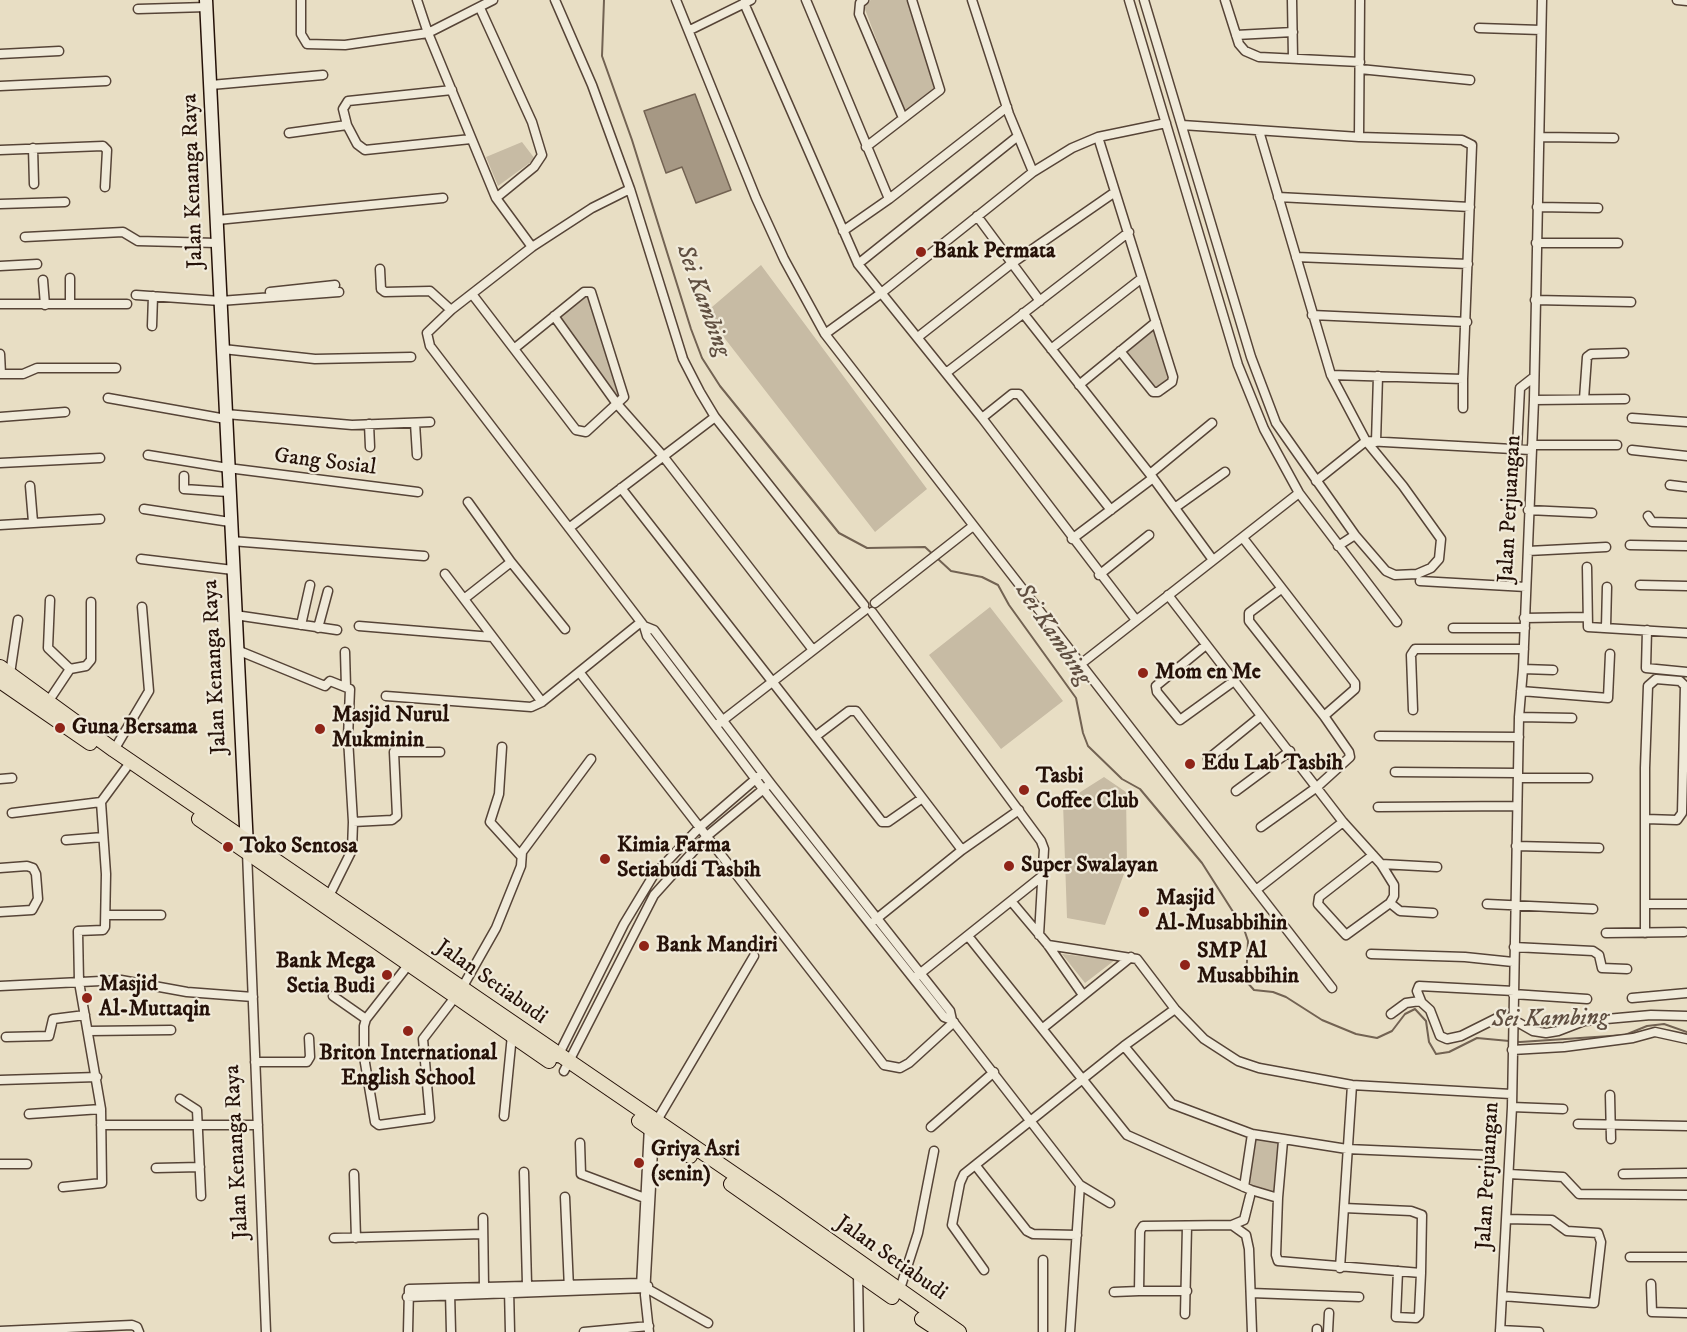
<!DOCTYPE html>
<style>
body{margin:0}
canvas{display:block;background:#e8dec4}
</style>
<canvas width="1687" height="1332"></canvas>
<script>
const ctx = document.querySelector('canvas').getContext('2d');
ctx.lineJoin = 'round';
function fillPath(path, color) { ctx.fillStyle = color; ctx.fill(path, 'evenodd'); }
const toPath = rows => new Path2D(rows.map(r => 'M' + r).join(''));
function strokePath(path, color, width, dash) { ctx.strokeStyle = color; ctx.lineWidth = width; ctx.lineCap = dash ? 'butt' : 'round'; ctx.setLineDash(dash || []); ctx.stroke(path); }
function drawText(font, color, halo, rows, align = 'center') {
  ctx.font = font + ' "IM FELL DW Pica",serif'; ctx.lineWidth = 4.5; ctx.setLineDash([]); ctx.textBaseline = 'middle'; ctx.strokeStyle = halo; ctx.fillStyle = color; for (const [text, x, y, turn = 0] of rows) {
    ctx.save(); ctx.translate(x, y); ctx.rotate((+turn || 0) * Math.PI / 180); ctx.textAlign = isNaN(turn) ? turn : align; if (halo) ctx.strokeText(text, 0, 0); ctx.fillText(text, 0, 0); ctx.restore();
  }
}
const green = toPath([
 [871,0,910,0,939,85,904,113,863,4],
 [522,142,535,159,498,186,486,157],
 [761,265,927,489,875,532,705,313],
 [589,292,622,399,617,404,556,316],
 [1156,322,1172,377,1154,391,1121,351],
 [990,607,1063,701,1001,749,929,655],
 [1104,777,1126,792,1127,866,1105,925,1067,918,1063,803],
 [1062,954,1115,960,1085,983],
 [1252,1136,1281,1141,1276,1193,1246,1187]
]);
const water = toPath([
 [695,94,731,190,696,203,682,167,666,173,644,111,695,94]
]);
const stream = toPath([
 [604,0,602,56,632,140,691,329,702,358,720,386,839,533,867,548,925,547,951,571,982,577,998,585,1009,605,1076,698,1083,733,1088,746,1122,779,1140,789,1202,863,1244,929,1248,941,1246,981,1254,990,1273,992,1286,997,1322,1020,1356,1034,1377,1038,1392,1031,1405,1014,1415,1009,1426,1021,1429,1042,1436,1054,1449,1052,1477,1038,1520,1042,1625,1035,1647,1026,1664,1024,1687,1032]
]);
const street = toPath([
 [301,0,301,34,307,44,345,45,428,33,493,0],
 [417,0,428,33,496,198,532,247],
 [555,0,592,85,630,189,683,359,700,392,715,417,864,605],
 [676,0,756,198,784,259,825,334,1332,988],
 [806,0,889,199],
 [864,0,860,3,859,14,903,118],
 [972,0,1009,114,1033,172],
 [1129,0,1238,365,1264,429,1299,493,1397,622],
 [1144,0,1251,357,1276,423,1355,535,1386,571,1395,575,1417,574,1431,568,1439,559,1441,539,1403,486,1366,441,1331,375,1259,131],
 [1225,0,1239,44,1245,51,1259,57,1360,62],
 [1292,0,1293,58],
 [1677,0,1687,1],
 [744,3,858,264,982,418,1136,620],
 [480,8,532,122,542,155,534,167,496,198],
 [138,9,207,7],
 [1479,28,1541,30],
 [690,30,751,0],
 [1236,35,1293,32],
 [0,54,59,51],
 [1360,69,1470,80],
 [211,85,323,75],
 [0,86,106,81],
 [452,90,348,101,343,109,347,125,357,144,365,150,471,139],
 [1182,125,1359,137,1462,140,1472,145,1463,379,1331,375],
 [289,133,347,125],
 [1098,137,1173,377,1172,382,1158,392,1153,392,1120,351],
 [1359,137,1360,0],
 [1541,137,1614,138],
 [866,147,940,90,912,0],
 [33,148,34,184],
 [0,150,103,146,107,150,105,187],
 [630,189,592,208,532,247,451,310,427,333,430,346,644,626,647,636,763,789,944,1017,952,1020],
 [1278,197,1470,207],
 [0,204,65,202],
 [1537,207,1598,208],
 [977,216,1040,301],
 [217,220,443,198],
 [843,231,889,199,1007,107],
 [25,237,123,232,138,241,217,243],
 [1536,243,1618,243],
 [1296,257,1468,264],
 [858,264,1018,136],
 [0,266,37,264],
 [380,269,381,289,385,292,430,291,451,310],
 [70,278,70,304],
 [43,280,45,305],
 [270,292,335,285],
 [472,294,576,430,586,432,624,397,591,292,584,292,515,348],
 [136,295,220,301,339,292],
 [1535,300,1631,302],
 [0,304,127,304],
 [1023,313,1153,478,1213,560],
 [1312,315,1467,322],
 [554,316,617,404,663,456,813,650],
 [152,326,153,296],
 [825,334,880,294,1033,172,1072,148,1098,137,1166,123],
 [918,337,1011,264,1115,192],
 [223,349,315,359,411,357],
 [1051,349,1142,278],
 [0,354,1,374],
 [946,373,1129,232],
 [0,374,23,374,37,368,116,368],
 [1079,385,1156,322],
 [108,398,226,419],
 [1584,399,1587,357,1591,354,1624,353],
 [1534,400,1625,399],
 [1463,408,1463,379],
 [226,414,352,425,430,422],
 [0,417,65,412],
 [982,418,1012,394,1019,394,1111,510],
 [1632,418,1687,422],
 [415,423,417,455],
 [369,424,370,447],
 [1376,442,1378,376],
 [1532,445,1617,445],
 [1517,449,1520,388,1534,377],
 [1632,450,1687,456],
 [148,455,228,468,418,492],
 [0,463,100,458],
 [1150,474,1212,423],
 [184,476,184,489,228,492],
 [1316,481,1366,441,1531,450],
 [1670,485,1687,487],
 [30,486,33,522],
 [621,488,882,822,888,822,921,799],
 [468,502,511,562],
 [1176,507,1225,472],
 [144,509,230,522],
 [1528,510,1592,513],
 [1648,516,1652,522,1687,523],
 [0,525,100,519],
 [569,528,715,417],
 [1243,538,1355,683,1355,689,1324,716],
 [1072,539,1153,478],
 [231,541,424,556],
 [1630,545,1687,546],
 [1338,546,1355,535],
 [1528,551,1606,547],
 [141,559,233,570],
 [1587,567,1588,627,1687,633],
 [445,574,542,702],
 [1099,575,1149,535],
 [1420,581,1526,587],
 [1640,585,1687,586],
 [1168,595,1343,822,1381,864,1394,885,1394,896,1390,903,1400,911,1433,913],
 [464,599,511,562,565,629],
 [50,600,48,648,70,669],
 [875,603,973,526],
 [872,612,1041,841,1044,849,1039,935],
 [235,615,337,630],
 [1524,618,1586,617],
 [301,625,310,585],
 [359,626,492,637],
 [644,626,654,630,771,784,950,1011,952,1020,1080,1185,1070,1332],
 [1606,627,1607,587],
 [318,628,328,591],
 [1453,628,1525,628],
 [1647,630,1646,668,1687,672],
 [1206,645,1156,686,1157,692,1180,720,1234,681],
 [237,650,325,686,330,681,350,689,348,738,353,822,352,850,329,896],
 [345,652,346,687],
 [1082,663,1299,493],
 [1523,669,1553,670],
 [580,673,884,1065,900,1068,909,1063,954,1022],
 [10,674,18,620],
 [1521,691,1608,698,1610,654],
 [386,696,531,707,542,702,641,622],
 [48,702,70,669,86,666,91,660,91,602],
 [1413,710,1411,655,1415,649,1524,649],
 [1519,717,1572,718],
 [718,724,865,610],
 [816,736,849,711,856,711,962,850],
 [1379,736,1519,737],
 [502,747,499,794,490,822,520,855],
 [114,750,149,691,142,607],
 [1208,759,1261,716],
 [1395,772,1518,773],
 [1518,778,1588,778],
 [0,779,12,778],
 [1236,791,1290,751],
 [1378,807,1516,806],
 [12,813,101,802],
 [353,822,392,820,397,816,394,752,440,752],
 [1261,827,1317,787,1350,757,1349,752,1324,716,1249,621,1249,613,1281,589],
 [66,840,103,837],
 [1516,846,1599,848],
 [247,852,266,1332],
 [1373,855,1319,897,1318,904,1346,935,1390,903],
 [1381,864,1437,867],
 [0,868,27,866,33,868,36,874,38,899,32,910,0,912],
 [1256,890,1343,822],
 [1011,901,1048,945,1083,995],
 [1487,904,1593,909],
 [1645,904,1687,904],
 [106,915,161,915],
 [875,920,962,850,1019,810],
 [1606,933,1684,932],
 [1645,933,1645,768,1648,686,1656,679,1680,681,1685,686,1682,813,1677,820,1646,819],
 [968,936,1127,1135,1251,1190,1278,1198],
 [1048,945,1137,959,1175,1009,1204,1039,1238,1061,1259,1068,1352,1085,1511,1094],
 [1514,947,1593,951,1599,955,1602,968,1627,969],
 [1371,954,1465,957,1513,962],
 [409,964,366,1019,364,1026,364,1057,375,1122,379,1125,430,1118,423,1039,462,988,496,928,521,866,522,852,591,759],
 [917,976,1041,877],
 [0,986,121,980,187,992,253,997],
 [1513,994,1587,999],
 [333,996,366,1019],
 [1632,998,1687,993],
 [1421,1001,1417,991,1419,986,1514,991],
 [1391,1014,1406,1003,1420,1001,1430,1010,1440,1036,1447,1039,1461,1036,1499,1017,1512,1019,1533,1031,1546,1033,1558,1031,1584,1021,1651,1015,1687,1016],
 [1043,1028,1131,957],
 [89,1031,171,1030],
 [6,1037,49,1036,53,1019,85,1015],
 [1124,1046,1172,1104,1252,1134,1347,1149,1485,1155],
 [1512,1050,1564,1047,1633,1038,1655,1032,1687,1039],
 [557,1058,624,924,653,876,700,827,758,777],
 [255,1062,307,1062,310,1057,309,1038],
 [564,1071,654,895,707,836,766,787],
 [0,1080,97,1077],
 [1610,1095,1611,1139],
 [180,1099,197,1110,201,1196],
 [1512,1107,1563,1109],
 [29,1114,101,1109],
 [504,1116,512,1035],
 [1578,1124,1687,1126],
 [101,1125,258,1125],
 [931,1127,994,1072],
 [1283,1141,1278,1198,1276,1255,1278,1261,1421,1273],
 [580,1143,581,1174,650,1200],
 [0,1164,27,1164],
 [976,1166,1027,1231,1033,1234,1077,1235],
 [156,1168,200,1167],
 [524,1172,527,1284],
 [354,1174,356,1238],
 [1509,1174,1563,1177,1579,1194,1687,1195],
 [1623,1174,1687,1173],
 [1080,1185,1110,1203],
 [63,1187,102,1183,101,1109,79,982,78,931,103,930,105,927,106,874,101,802,126,768],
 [1244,1187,1252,1134],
 [565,1197,569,1289],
 [1344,1208,1411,1211,1422,1215,1421,1273,1419,1315,1416,1318,1396,1317,1398,1271],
 [483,1218,484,1287],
 [1232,1225,1244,1220,1250,1196],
 [334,1238,483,1234],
 [1630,1257,1687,1257],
 [1043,1260,1043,1332],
 [1340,1268,1352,1085],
 [984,1270,952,1225,960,1183,964,1174,1124,1046,1175,1009],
 [858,1274,859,1332],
 [1651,1284,1652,1312,1687,1313],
 [641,1287,649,1126],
 [509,1289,510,1332],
 [1139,1291,1187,1291],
 [450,1292,451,1332],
 [899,1292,918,1233,934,1151],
 [1114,1292,1139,1291,1140,1231,1143,1226,1232,1225,1246,1235,1249,1249,1252,1332],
 [1251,1293,1359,1297],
 [1502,1296,1594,1303,1601,1242,1598,1233,1567,1231,1552,1220,1506,1219],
 [407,1297,646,1288,708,1323],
 [1185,1314,1187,1226],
 [1500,1330,1539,1332],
 [0,1331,132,1325,137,1327,139,1332],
 [408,1332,409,1289,640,1283,648,1286],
 [584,1332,649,1326],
 [649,1332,645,1295,654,1132,659,1117,754,956],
 [1317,1332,1317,1329],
 [1328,1332,1329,1313],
 [1500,1332,1512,1107,1519,717,1523,669,1534,400,1542,0]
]);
const secondary = toPath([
 [206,0,247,847]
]);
const primary = toPath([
 [0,667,114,750,775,1202,959,1332],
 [0,681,90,743],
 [199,819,549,1061],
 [639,1121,690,1156],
 [731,1184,892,1297],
 [922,1319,942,1332]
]);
const markers = [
 [921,252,6,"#8f2418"],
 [1143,673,6,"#8f2418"],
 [60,728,6,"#8f2418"],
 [320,729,6,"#8f2418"],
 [1190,764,6,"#8f2418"],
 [1024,790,6,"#8f2418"],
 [228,847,6,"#8f2418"],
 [605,859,6,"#8f2418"],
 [1009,866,6,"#8f2418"],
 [1144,912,6,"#8f2418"],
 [644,946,6,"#8f2418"],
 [1185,965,6,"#8f2418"],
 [387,975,6,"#8f2418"],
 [87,998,6,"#8f2418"],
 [408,1031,6,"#8f2418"],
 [639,1163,6,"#8f2418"]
];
const streetNames = [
 ["Jalan Kenanga Raya",194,181,-92],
 ["Gang Sosial",325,463,7],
 ["Jalan Perjuangan",1511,509,-87],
 ["Jalan Kenanga Raya",216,667,-93],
 ["Jalan Setiabudi",491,983,35],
 ["Jalan Kenanga Raya",238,1152,-93],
 ["Jalan Perjuangan",1489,1176,-87],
 ["Jalan Setiabudi",891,1259,35]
];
const poiNames = [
 ["Bank Permata",933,252],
 ["Mom en Me",1155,673],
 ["Masjid Nurul",332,716],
 ["Mukminin",332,741],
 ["Guna Bersama",72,728],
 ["Edu Lab Tasbih",1202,764],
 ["Tasbi",1036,777],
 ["Coffee Club",1036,802],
 ["Kimia Farma",617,846],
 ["Setiabudi Tasbih",617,871],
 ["Toko Sentosa",240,847],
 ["Super Swalayan",1021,866],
 ["Masjid",1156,899],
 ["Al-Musabbihin",1156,924],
 ["Bank Mandiri",656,946],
 ["SMP Al",1197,952],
 ["Musabbihin",1197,977],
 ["Bank Mega",375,962,"right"],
 ["Setia Budi",375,987,"right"],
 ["Masjid",99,985],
 ["Al-Muttaqin",99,1010],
 ["Briton International",408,1054,"center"],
 ["English School",408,1079,"center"],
 ["Griya Asri",651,1150],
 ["(senin)",651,1175]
];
const waterNames = [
 ["Sei Kambing",702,301,70],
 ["Sei Kambing",1052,635,56],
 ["Sei Kambing",1550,1020,-1]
];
fillPath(green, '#c7bba4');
fillPath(water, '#a69884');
strokePath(water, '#726252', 1.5);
strokePath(stream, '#726252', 2);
strokePath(street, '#564437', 11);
strokePath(secondary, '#251108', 15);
strokePath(primary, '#251108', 16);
strokePath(street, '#f0ead9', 8);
strokePath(secondary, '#f0ead9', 12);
strokePath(primary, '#e8dec4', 14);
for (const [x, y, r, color] of markers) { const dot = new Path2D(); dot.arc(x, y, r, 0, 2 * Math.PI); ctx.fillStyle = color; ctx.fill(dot); strokePath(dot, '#f0ead9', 2); }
drawText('22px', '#251108', '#f0ead9', streetNames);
drawText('bold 22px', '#251108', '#f0ead9', poiNames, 'left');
drawText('italic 24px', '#5f4e40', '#f0ead9', waterNames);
</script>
